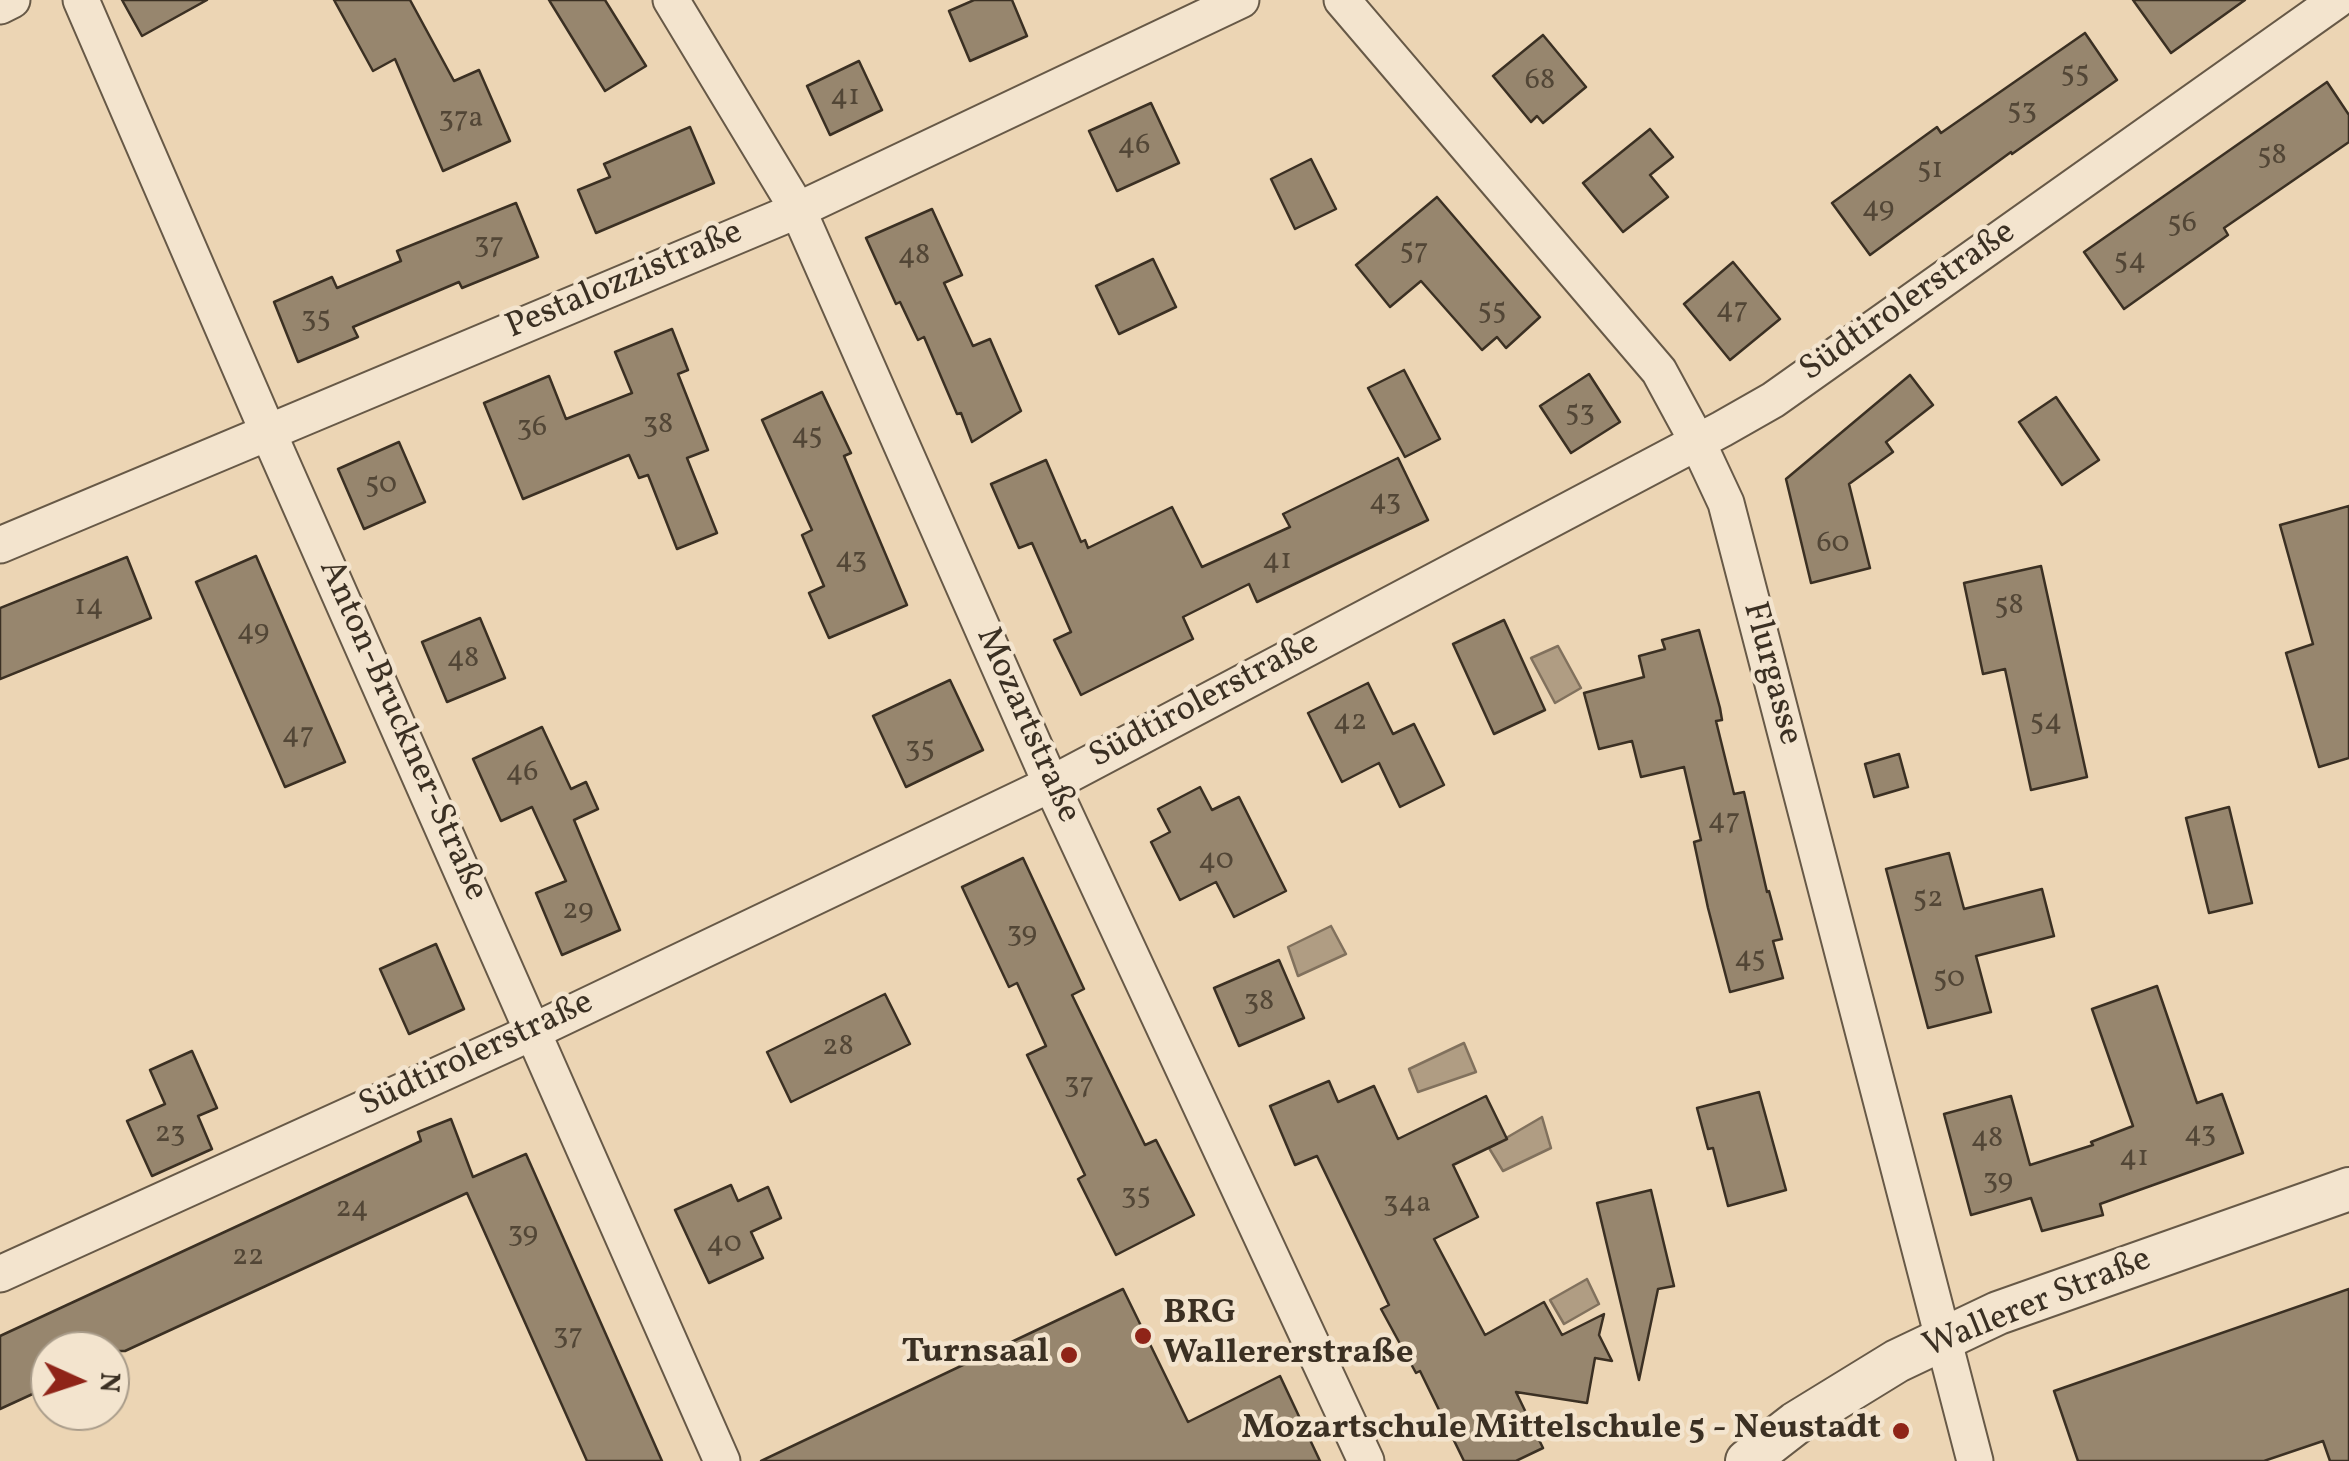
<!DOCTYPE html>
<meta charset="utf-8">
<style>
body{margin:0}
#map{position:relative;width:2349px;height:1461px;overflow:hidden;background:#ecd5b4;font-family:Vollkorn,serif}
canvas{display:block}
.north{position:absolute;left:30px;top:1331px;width:100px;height:100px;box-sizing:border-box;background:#f3e4ce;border:2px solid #a99c8a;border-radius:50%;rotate:93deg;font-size:28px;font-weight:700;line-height:40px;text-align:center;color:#3b3023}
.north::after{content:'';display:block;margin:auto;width:35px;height:45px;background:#8f2418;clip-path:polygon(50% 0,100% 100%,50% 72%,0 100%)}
</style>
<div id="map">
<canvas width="2349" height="1461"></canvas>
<div class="north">N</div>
</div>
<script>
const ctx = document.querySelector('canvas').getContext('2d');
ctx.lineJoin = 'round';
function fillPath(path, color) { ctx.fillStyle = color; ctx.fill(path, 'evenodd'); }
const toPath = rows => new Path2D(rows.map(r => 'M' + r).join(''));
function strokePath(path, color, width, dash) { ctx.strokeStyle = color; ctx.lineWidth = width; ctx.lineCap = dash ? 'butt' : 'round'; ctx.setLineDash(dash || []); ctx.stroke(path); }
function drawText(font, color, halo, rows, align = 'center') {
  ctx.font = font + ' Vollkorn,serif'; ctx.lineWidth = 9; ctx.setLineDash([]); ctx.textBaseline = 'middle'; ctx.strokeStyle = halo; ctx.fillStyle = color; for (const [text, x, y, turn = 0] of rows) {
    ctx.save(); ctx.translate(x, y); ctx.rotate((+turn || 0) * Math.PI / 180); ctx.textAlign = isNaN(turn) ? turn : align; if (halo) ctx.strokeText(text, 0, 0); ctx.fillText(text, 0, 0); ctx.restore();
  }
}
const water = toPath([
 [1558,646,1581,688,1555,703,1531,658,1558,646],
 [1331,926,1346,954,1298,976,1288,947,1331,926],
 [1464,1043,1476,1072,1418,1092,1409,1069,1464,1043],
 [1542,1117,1551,1148,1503,1171,1489,1148,1542,1117],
 [1587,1279,1599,1304,1564,1324,1550,1300,1587,1279]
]);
const building = toPath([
 [122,0,207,0,142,36,122,0],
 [334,0,410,0,454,81,479,70,510,141,443,171,395,59,373,71,334,0],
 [549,0,605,0,646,66,605,91,549,0],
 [974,0,1012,0,1027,36,970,61,949,11,974,0],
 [2133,0,2245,0,2171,53,2133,0],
 [2085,33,2117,80,2012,154,2011,152,1870,255,1832,203,1937,127,1941,133,2085,33],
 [1543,35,1586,87,1543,123,1537,116,1531,122,1493,76,1543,35],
 [859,61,882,110,830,135,807,86,859,61],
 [2327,82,2349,115,2349,142,2224,228,2228,235,2124,309,2084,252,2327,82],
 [1151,103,1179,163,1117,191,1089,131,1151,103],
 [690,127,714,183,596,233,578,190,610,177,604,164,690,127],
 [1650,129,1673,157,1650,175,1668,197,1623,232,1583,183,1650,129],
 [1311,159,1336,209,1295,229,1271,179,1311,159],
 [1437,197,1540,317,1506,348,1497,337,1482,350,1421,281,1390,307,1356,265,1437,197],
 [516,203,538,257,462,288,459,282,353,327,358,337,298,362,274,302,332,277,337,288,401,261,397,251,516,203],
 [932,209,962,275,944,283,973,346,990,339,1021,411,972,442,961,413,957,414,924,337,918,340,900,302,896,304,866,238,932,209],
 [1153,259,1176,307,1119,334,1096,286,1153,259],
 [1733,262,1780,319,1730,360,1684,304,1733,262],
 [672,329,688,370,678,374,708,450,687,458,717,533,677,549,648,475,639,478,629,455,523,499,484,403,549,376,566,419,632,393,615,352,672,329],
 [1404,370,1440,439,1405,457,1368,388,1404,370],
 [1589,374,1620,422,1571,453,1540,406,1589,374],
 [1910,375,1933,405,1886,442,1893,452,1849,484,1870,568,1811,583,1786,479,1910,375],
 [822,392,851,453,844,456,907,605,829,638,809,593,824,586,802,535,812,530,762,420,822,392],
 [2056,397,2099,460,2062,485,2019,422,2056,397],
 [399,442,425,502,364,529,338,469,399,442],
 [1398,458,1428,520,1257,602,1249,584,1183,617,1193,639,1081,695,1054,640,1071,632,1032,543,1019,548,991,484,1046,460,1081,542,1085,540,1088,548,1172,507,1202,567,1290,527,1283,514,1398,458],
 [2349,506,2349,758,2319,767,2286,653,2313,644,2280,525,2349,506],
 [256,556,345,762,285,787,196,582,256,556],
 [127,557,151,618,0,679,0,608,127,557],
 [2041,566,2087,777,2031,790,2005,669,1983,674,1964,583,2041,566],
 [480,618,505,678,447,702,422,642,480,618],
 [1504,620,1545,710,1494,734,1453,644,1504,620],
 [1699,630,1720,708,1722,720,1716,721,1734,794,1744,792,1767,892,1769,891,1782,939,1773,941,1783,978,1730,992,1708,908,1694,842,1701,840,1684,767,1641,777,1632,741,1599,749,1584,693,1644,677,1639,656,1665,649,1662,640,1699,630],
 [950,680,983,750,906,787,873,716,950,680],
 [1368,683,1393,734,1414,724,1444,785,1400,807,1379,763,1342,782,1308,713,1368,683],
 [542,727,571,789,586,782,598,809,574,820,620,930,562,955,536,893,566,881,532,807,501,821,473,759,542,727],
 [1899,754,1908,787,1874,797,1865,764,1899,754],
 [1200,787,1212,810,1239,797,1286,891,1234,917,1216,882,1180,900,1151,842,1170,832,1158,809,1200,787],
 [2229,807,2252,903,2209,913,2186,818,2229,807],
 [1949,853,1964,909,2042,889,2054,936,1976,956,1991,1012,1928,1028,1886,869,1949,853],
 [1023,858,1084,989,1072,995,1145,1145,1156,1140,1194,1215,1116,1255,1078,1179,1085,1175,1027,1055,1046,1046,1017,983,1009,987,962,887,1023,858],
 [436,944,464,1009,409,1034,380,969,436,944],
 [1279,960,1304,1018,1239,1046,1214,988,1279,960],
 [2157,986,2197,1103,2222,1094,2243,1153,2100,1204,2103,1215,2042,1231,2031,1198,1971,1215,1944,1114,2011,1096,2030,1165,2093,1145,2091,1142,2133,1126,2092,1009,2157,986],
 [885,994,910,1044,791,1102,767,1052,885,994],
 [192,1051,217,1108,198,1116,212,1149,152,1176,127,1121,165,1104,150,1070,192,1051],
 [1329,1081,1338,1102,1374,1086,1398,1139,1486,1096,1507,1139,1453,1165,1478,1217,1434,1239,1485,1335,1544,1302,1562,1335,1604,1314,1599,1335,1612,1361,1595,1358,1587,1403,1516,1392,1543,1448,1516,1461,1464,1461,1420,1371,1416,1373,1381,1309,1389,1305,1317,1156,1295,1165,1270,1106,1329,1081],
 [1759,1092,1786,1190,1728,1206,1713,1148,1708,1149,1697,1108,1759,1092],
 [451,1119,473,1177,526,1154,662,1461,587,1461,467,1193,125,1351,50,1351,50,1386,0,1409,0,1336,421,1141,418,1132,451,1119],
 [731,1185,738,1201,768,1187,781,1218,751,1232,763,1258,709,1283,675,1210,731,1185],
 [1651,1190,1674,1286,1658,1289,1639,1380,1597,1203,1651,1190],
 [1123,1289,1188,1422,1280,1376,1320,1461,761,1461,1123,1289],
 [2349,1289,2349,1461,2330,1461,2323,1441,2264,1461,2078,1461,2054,1391,2349,1289]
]);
const minor = toPath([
 [81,0,268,432,722,1461],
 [671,0,798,210,1051,784,1366,1461],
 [1342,0,1659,371,1697,441,1726,503,1975,1461],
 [0,6,12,0],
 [0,545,798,210,1241,0],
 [0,1274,513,1041,1051,784,1722,429,1773,400,2337,0]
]);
const tertiary = toPath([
 [1747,1461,1796,1423,1897,1361,1998,1313,2349,1189]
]);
const markers = [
 [1143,1336,10,"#8f2418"],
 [1069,1355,10,"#8f2418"],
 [1901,1431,10,"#8f2418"]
];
const numberNames = [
 ["55",2075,75],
 ["68",1540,82],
 ["41",845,98],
 ["53",2022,112],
 ["37a",461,120],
 ["46",1134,147],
 ["58",2272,157],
 ["51",1930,171],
 ["49",1878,210],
 ["56",2182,225],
 ["37",489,246],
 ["57",1414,252],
 ["48",914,257],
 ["54",2130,262],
 ["47",1732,311],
 ["55",1492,312],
 ["35",316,320],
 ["53",1580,414],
 ["38",658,426],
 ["36",532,429],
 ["45",807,437],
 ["50",381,486],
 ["43",1385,503],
 ["60",1833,545],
 ["43",851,561],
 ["41",1277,562],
 ["58",2009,607],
 ["14",89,608],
 ["49",253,633],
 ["48",463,660],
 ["42",1350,723],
 ["54",2046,723],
 ["47",298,736],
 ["35",920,750],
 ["46",522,774],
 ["47",1724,822],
 ["40",1216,862],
 ["52",1928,900],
 ["29",578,912],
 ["39",1022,935],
 ["45",1750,960],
 ["50",1949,980],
 ["38",1259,1003],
 ["28",838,1048],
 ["37",1079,1086],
 ["23",170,1135],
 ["43",2200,1135],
 ["48",1987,1140],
 ["41",2134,1159],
 ["39",1998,1182],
 ["35",1136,1197],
 ["34a",1407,1205],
 ["24",352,1210],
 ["39",523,1235],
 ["40",724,1245],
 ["22",248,1258],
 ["37",568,1337]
];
const streetNames = [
 ["Pestalozzistraße",625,282,-23],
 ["Südtirolerstraße",1909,303,-35],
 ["Flurgasse",1770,674,75],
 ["Südtirolerstraße",1205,702,-28],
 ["Mozartstraße",1026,726,66],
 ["Anton-Bruckner-Straße",401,731,66],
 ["Südtirolerstraße",477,1056,-25],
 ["Wallerer Straße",2038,1305,-22]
];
const poiNames = [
 ["BRG",1163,1316,"left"],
 ["Wallererstraße",1163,1356,"left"],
 ["Turnsaal",1049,1355],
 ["Mozartschule Mittelschule 5 - Neustadt",1881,1431]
];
fillPath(water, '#b09d83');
strokePath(water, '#81715d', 2.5);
fillPath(building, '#97866e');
strokePath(building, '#3b3023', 2.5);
strokePath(minor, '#675947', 39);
strokePath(tertiary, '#675947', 46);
strokePath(minor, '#f3e4ce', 35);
strokePath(tertiary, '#f3e4ce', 42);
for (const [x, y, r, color] of markers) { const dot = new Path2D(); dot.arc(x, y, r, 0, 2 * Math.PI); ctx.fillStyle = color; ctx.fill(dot); strokePath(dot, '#f3e4ce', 4); }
drawText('30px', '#524636', null, numberNames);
drawText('35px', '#3b3023', '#f3e4ce', streetNames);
drawText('bold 35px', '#3b3023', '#f3e4ce', poiNames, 'right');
</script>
